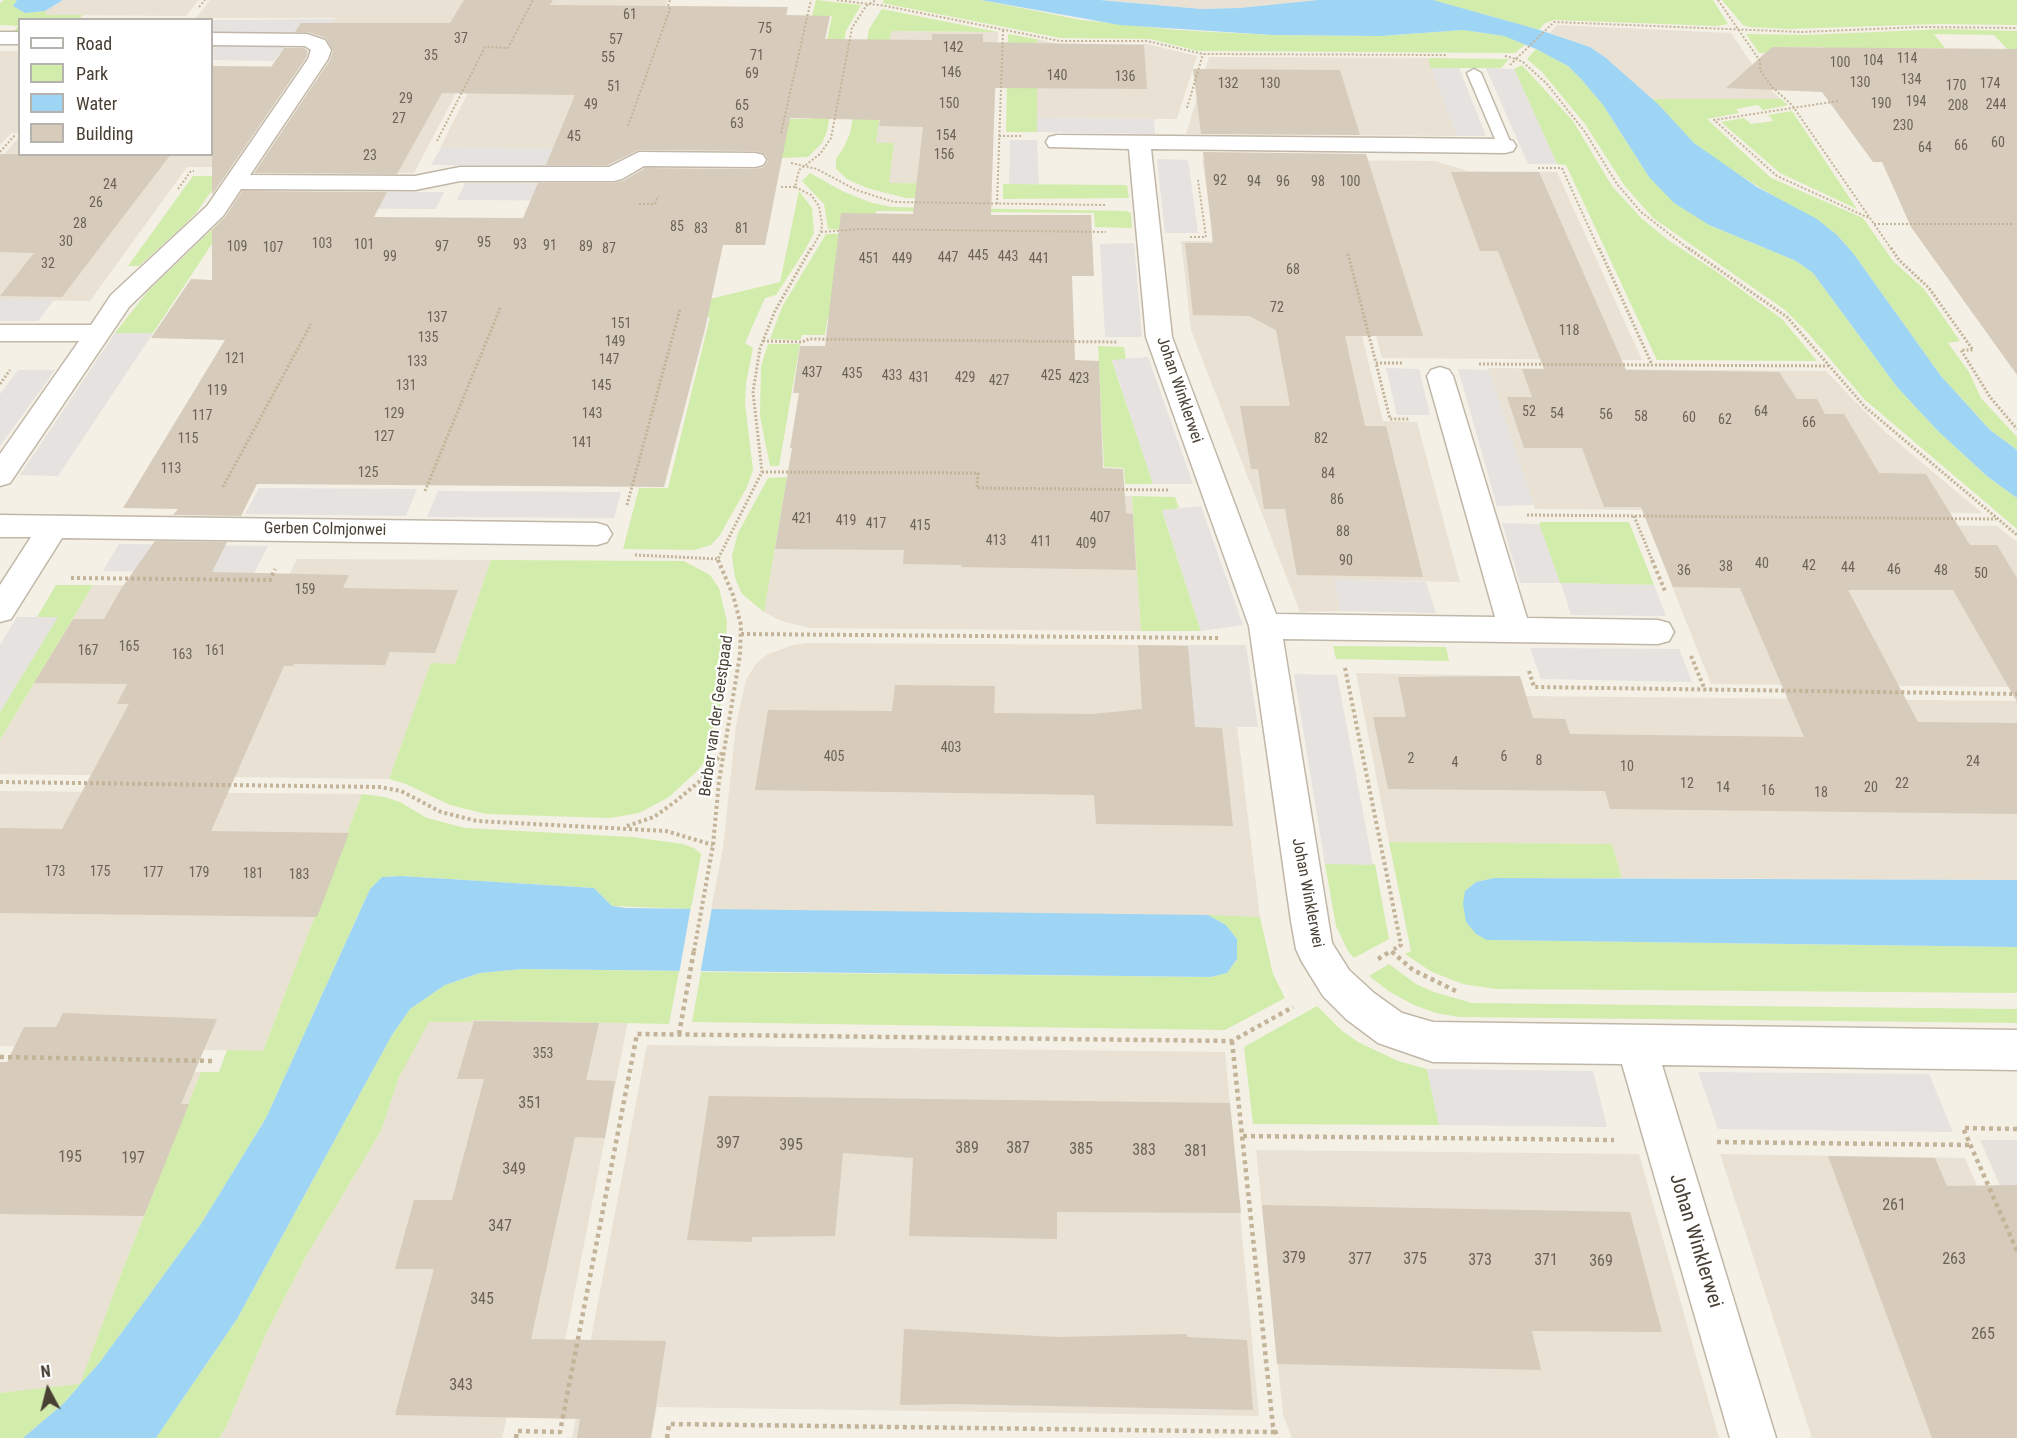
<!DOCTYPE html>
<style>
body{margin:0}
#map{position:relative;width:2017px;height:1438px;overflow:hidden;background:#f4f0e6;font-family:"Roboto Condensed",sans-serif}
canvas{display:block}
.legend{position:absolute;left:18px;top:18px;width:195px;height:138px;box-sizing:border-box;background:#fff;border:2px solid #b6b3ae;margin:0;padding:8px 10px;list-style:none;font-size:18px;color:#484035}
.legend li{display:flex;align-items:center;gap:12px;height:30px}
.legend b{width:30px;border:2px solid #b6b3ae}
.north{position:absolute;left:18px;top:1360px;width:60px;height:60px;-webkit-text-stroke:4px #fff;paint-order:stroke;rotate:353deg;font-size:16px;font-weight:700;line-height:24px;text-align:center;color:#484035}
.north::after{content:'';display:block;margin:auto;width:21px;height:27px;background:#484035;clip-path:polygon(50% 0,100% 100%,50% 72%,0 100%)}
</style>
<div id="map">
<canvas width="2017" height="1438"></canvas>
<ul class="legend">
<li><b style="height:8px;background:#fff"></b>Road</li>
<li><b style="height:16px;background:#d2ecac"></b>Park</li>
<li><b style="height:16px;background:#9ed5f5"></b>Water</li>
<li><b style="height:16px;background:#d7cbbb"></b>Building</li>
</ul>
<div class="north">N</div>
</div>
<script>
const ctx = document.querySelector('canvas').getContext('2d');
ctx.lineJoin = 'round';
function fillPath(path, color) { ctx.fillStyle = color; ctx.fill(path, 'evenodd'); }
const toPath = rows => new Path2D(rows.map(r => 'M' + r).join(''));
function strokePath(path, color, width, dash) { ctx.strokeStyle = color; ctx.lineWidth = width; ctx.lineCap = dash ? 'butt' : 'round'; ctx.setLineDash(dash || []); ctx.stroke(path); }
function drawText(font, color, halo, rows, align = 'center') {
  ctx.font = font + ' "Roboto Condensed",sans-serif'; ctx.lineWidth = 4.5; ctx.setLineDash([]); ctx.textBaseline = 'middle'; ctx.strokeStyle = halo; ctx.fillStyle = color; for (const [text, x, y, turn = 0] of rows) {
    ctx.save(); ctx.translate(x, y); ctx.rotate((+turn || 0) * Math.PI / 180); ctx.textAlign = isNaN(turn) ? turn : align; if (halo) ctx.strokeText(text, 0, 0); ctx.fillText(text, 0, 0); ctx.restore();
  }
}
const residential = toPath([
 [63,0,199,0,186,16,46,15,45,11],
 [210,0,527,0,482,44,414,173,257,172,343,42,326,32,335,18,196,18],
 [538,0,668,0,613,149,440,148,489,51],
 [1100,0,1318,0,1239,8,1201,9],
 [1557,25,1731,33,1768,88,1781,99,1652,99,1606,58,1590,47,1550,33],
 [891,31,998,32,991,184,889,183,894,144,876,143],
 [1037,39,1059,44,1147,44,1197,56,1177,119,1037,118],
 [0,51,20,51,19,133,11,133,0,145],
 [1209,57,1428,58,1457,136,1186,134],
 [212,66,285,66,215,167,187,167,90,301,0,300,0,159,19,137,20,154,212,154],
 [1202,159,1435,161,1468,171,1557,172,1642,360,1382,358,1354,251,1341,251,1383,421,1417,422,1460,582,1335,580,1340,611,1300,612,1191,330,1181,241,1214,241],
 [1488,368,1826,371,1883,430,1982,513,1535,509],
 [787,477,966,479,965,495,1132,496,1141,631,810,628,781,621,764,612],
 [1647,523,1997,526,2017,542,2017,687,1711,684],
 [297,559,491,560,455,664,431,664,389,779,0,774,0,740,93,585,283,587],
 [807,643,1138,645,1143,726,1237,726,1260,917,711,910,723,848,736,725,746,680,755,665,766,655,793,645],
 [1356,673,1520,676,1526,696,2017,701,2017,880,1622,878,1612,844,1389,842],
 [0,791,362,794,263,1051,0,1046],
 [472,1020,628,1021,550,1417,507,1416,502,1438,219,1438,226,1427,265,1336,306,1256,381,1131,399,1077,412,1050,429,1022,471,1022],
 [647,1045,1225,1052,1259,1416,657,1407,651,1438,572,1438],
 [0,1069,201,1072,121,1274,80,1385,0,1393],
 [1256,1150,1639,1154,1719,1438,1292,1438,1283,1415],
 [1720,1154,1965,1158,2017,1279,2017,1438,1812,1438]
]);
const industrial = toPath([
 [1138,645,1246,645,1258,727,1143,726],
 [1980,1140,2017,1140,2017,1224]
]);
const green = toPath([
 [4,0,17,0,13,6,35,12,45,11,47,15,83,15,79,19,20,20,19,31,14,31,18,26,0,25,0,3],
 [816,0,861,5,846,31,827,131,822,143,808,157,781,158,789,119,811,119,832,16,812,16],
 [884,0,981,0,1081,20,1177,30,1272,35,1381,36,1463,30,1504,36,1526,44,1515,53,1198,51,1150,39,1060,38,882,3],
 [1433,0,1713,0,1728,24,1718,26,1554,20,1545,23,1539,30],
 [1722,0,2017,0,2017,25,1938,24,1788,29,1749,27,1743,25],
 [882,9,998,32,891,31,876,143,894,143,889,183,991,184,917,198,906,198,867,188,847,179,836,169,836,159,844,147,850,133,869,29],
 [1945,29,2017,31,2017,51,2009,51,1994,35,1934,34,1945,48,1830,49,1824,47,1772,47,1770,49,1772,53,1759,53,1746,34,1805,35],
 [1008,34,1037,39,1037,132,1006,132],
 [1536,49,1568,66,1582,80,1603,105,1649,177,1709,225,1777,253,1796,261,1813,273,1897,387,1938,431,1988,477,2017,498,2017,529,1864,399,1808,333,1785,310,1653,218,1624,185,1585,124,1542,72,1527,59],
 [1428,58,1509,59,1501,68,1431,68],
 [1522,65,1573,121,1612,186,1641,218,1668,240,1714,270,1782,319,1817,361,1657,360,1566,165,1557,164,1514,69],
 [1652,99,1781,99,1788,105,1763,110,1758,105,1736,109,1739,113,1707,119,1771,178,1863,218,1893,261,1924,289,1960,341,1948,343,1969,372,1981,398,2017,437,2017,450,1990,430,1941,376,1853,253,1837,235,1725,166,1694,143],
 [1792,111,1857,209,1780,173,1721,122,1744,118,1751,124,1774,121,1768,115],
 [810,173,842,191,869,202,891,207,1126,211,1131,213,1132,228,1095,227,1094,213,876,211,874,225,854,230,828,229,824,204,802,181],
 [193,176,222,176,196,213,183,226,139,266,128,266],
 [1003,184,1127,185,1129,198,1003,199],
 [799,191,812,208,814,233,805,250,776,295,765,298,745,343,753,348,746,383,745,404,753,470,747,487,720,535,711,545,694,550,623,549,639,488,668,488,710,317,685,317,689,304,780,282],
 [231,215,153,333,115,333,148,291,226,216],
 [853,233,847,274,827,321,825,335,802,335,800,340,770,339,782,307,826,234],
 [768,344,800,344,779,466,770,466,760,416,761,366],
 [1098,346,1124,347,1126,359,1112,361,1153,484,1125,484,1124,468,1104,467],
 [787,477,764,612,742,594,735,578,732,556,738,533,768,478],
 [1132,496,1175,497,1179,508,1162,511,1201,631,1141,631],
 [1541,522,1629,522,1654,585,1560,583,1539,524],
 [491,560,684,561,710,575,719,588,727,622,723,691,715,740,708,758,696,772,669,797,639,813,610,818,486,814,450,805,406,784,389,779,431,663,455,664],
 [56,585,93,585,0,740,0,712,57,618,37,617],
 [1333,646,1446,647,1449,661,1336,659],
 [362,794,384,797,400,802,427,818,465,828,632,837,683,844,694,848,701,854,691,909,612,906,594,888,401,876,382,877,370,889,266,1118,201,1224,100,1362,80,1385,64,1403,23,1438,0,1438,0,1393,80,1384,121,1274,201,1072,219,1072,227,1050,263,1051],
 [1389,842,1612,844,1622,878,1494,878,1476,882,1465,891,1487,940,2017,947,2017,993,1495,989,1463,984,1432,972,1405,954,1411,951],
 [1325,864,1375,864,1389,939,1354,958,1348,951,1336,926],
 [1208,915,1260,917,1273,974,1285,998,1225,1030,692,1022,701,972,1211,977,1227,973,1237,960,1237,939,1226,925],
 [1389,964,1416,984,1434,992,1472,1003,2017,1009,2017,1023,1459,1017,1436,1013,1414,1005,1390,992,1369,976],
 [522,969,679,971,669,1024,472,1020,471,1022,429,1022,399,1077,381,1131,306,1256,265,1336,226,1427,219,1438,156,1438,237,1319,392,1035,410,1009,445,985,480,973],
 [1317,1006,1341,1030,1358,1042,1398,1061,1427,1069,1439,1125,1253,1124,1244,1047]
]);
const parking = toPath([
 [335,19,326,32,322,33,212,32,212,20,206,20],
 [212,46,284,47,274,61,212,60],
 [1431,68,1459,68,1486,136,1457,136],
 [1486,68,1514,69,1557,164,1528,164],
 [1037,118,1154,119,1155,134,1037,132],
 [1010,140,1037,140,1039,184,1009,184],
 [441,148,596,149,591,166,431,165],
 [1157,159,1188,160,1198,233,1165,233],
 [465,183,655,184,650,201,457,200],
 [281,192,444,192,436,209,272,208],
 [1134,243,1142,337,1105,337,1100,244],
 [0,300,54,300,38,321,0,321],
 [115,333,153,333,58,476,20,475],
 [1148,357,1193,484,1153,484,1112,360],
 [1386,368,1419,369,1430,415,1397,415],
 [1458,369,1489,370,1534,505,1497,506],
 [18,370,55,370,0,446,0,394],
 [259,488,417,489,406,516,245,514],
 [438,491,621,492,614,518,427,517],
 [1201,506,1243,625,1201,631,1162,510],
 [1502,523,1539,524,1560,583,1520,583],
 [119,544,268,546,254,573,103,571],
 [1334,580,1426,582,1436,613,1340,611],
 [1561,583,1654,585,1666,616,1571,615],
 [17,617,58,617,0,712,0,645],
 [1530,648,1679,649,1692,682,1541,679],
 [1294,674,1337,675,1373,865,1325,864],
 [1427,1069,1593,1071,1607,1127,1439,1125],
 [1698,1072,1929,1074,1953,1132,1718,1129]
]);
const water = toPath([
 [17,0,63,0,45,11,25,13,13,6],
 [981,0,1100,0,1201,9,1239,8,1318,0,1433,0,1540,30,1590,47,1606,58,1658,104,1694,143,1757,187,1817,219,1837,235,1853,253,1941,376,1990,430,2017,450,2017,498,1988,477,1938,431,1897,387,1813,273,1796,261,1777,253,1709,225,1674,203,1649,177,1603,105,1582,80,1568,66,1536,49,1504,36,1463,30,1381,36,1272,35,1120,25],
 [401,876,594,888,612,906,626,908,1208,915,1226,925,1237,939,1237,959,1227,973,1211,977,522,969,480,973,445,985,410,1009,392,1035,237,1319,156,1438,23,1438,64,1403,100,1362,201,1224,266,1118,370,889,382,877],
 [1494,878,2017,880,2017,947,1487,940,1476,934,1466,922,1463,904,1465,891,1476,882]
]);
const pier = toPath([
 [691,906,712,907,700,975,679,974]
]);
const building = toPath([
 [464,0,553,0,550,5,788,7,786,15,830,16,825,39,932,40,932,34,983,34,983,42,1144,45,1147,89,995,88,991,215,1091,215,1094,276,1072,276,1075,360,1099,361,1103,468,1123,469,1126,513,1133,514,1136,570,961,567,962,565,903,564,904,550,775,549,792,448,790,448,799,393,793,393,800,346,825,346,841,213,913,214,923,127,879,126,880,120,790,118,765,245,723,245,705,329,664,487,257,484,241,516,173,515,178,509,123,508,225,340,151,338,191,279,212,280,212,230,225,217,242,191,387,192,374,217,523,218,538,183,614,183,623,181,645,168,755,169,764,167,768,161,765,154,755,151,639,150,608,165,546,165,575,95,442,93,397,174,254,173,330,60,333,51,326,38,308,32,295,32,301,23,450,23],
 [1772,47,2017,49,2017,375,1911,227,1882,162,1873,162,1822,92,1726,88],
 [284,48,304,48,308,51,306,58,212,195,212,66,271,67],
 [1193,69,1340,70,1360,135,1201,134],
 [1203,152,1366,154,1423,336,1345,336,1365,426,1386,426,1423,577,1297,575,1285,509,1264,509,1258,469,1251,469,1240,406,1290,406,1276,330,1249,316,1193,315,1185,243,1213,243],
 [0,154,171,154,62,297,0,296,34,253,0,252],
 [1451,172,1539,172,1626,370,1779,372,1797,399,1817,399,1825,414,1844,414,1879,473,1926,474,1970,545,1997,545,2017,578,2017,702,1953,590,1848,590,1918,722,2017,723,2017,814,1610,809,1605,791,1388,789,1373,717,1406,717,1398,677,1520,676,1533,718,1565,719,1570,734,1804,737,1740,588,1673,587,1641,507,1604,507,1582,448,1524,448,1507,397,1532,397,1522,369,1544,369,1498,251,1480,251],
 [155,541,227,542,212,572,349,575,343,588,458,590,435,653,390,652,385,665,294,664,293,666,284,666,211,831,349,833,317,917,0,913,0,828,62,829,129,704,117,704,127,684,34,683,73,619,104,619,121,589],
 [1138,645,1188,646,1195,727,1222,728,1233,826,1096,824,1094,795,755,790,768,710,892,711,895,685,995,686,994,713,1093,714,1142,709],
 [63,1013,217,1019,181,1104,189,1104,144,1216,0,1214,0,1062,7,1062,24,1027,56,1027],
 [474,1021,599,1023,586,1080,615,1081,605,1138,575,1137,531,1339,666,1341,651,1438,577,1438,580,1419,395,1415,434,1269,395,1269,414,1200,452,1200,484,1079,457,1079],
 [709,1096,1230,1103,1241,1213,1057,1212,1057,1239,909,1236,913,1158,843,1153,835,1236,752,1237,752,1242,687,1240],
 [1828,1156,1935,1158,1947,1186,2017,1185,2017,1438,1932,1438],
 [1262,1205,1630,1212,1662,1332,1532,1331,1541,1370,1277,1364],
 [904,1329,1058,1337,1187,1334,1187,1337,1247,1340,1253,1410,953,1404,900,1405]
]);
const pathFar3 = toPath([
 [837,0,886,6,1060,41,1147,41,1203,54,1446,55],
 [1718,0,1760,61,1760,70,1772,87,1792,105,1892,250],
 [199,7,205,0],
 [1505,56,1516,59,1554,22,1802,32,1922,27,2017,28],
 [1510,65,1516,59,1523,62,1547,84,1585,132,1617,184,1641,212,1690,250],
 [1838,101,1714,120,1777,176,1869,218],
 [1187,108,1203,54],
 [628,126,670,9,668,6,670,0],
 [781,133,811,0],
 [999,136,1022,136],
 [437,141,485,47,508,48,533,0],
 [0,152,15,135],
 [791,163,817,169,856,190,894,202,1105,205],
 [1538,168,1562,168,1599,250],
 [781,187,795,187],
 [178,189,191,171,194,171],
 [639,204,655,204,658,196],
 [997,204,1003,30],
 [1874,224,2012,224],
 [821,232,861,229,1106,232],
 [1190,237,1206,237,1198,180],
 [811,250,821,232,822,224,819,206,811,195,795,187,799,170,820,154,831,138,852,28,866,6,876,0]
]);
const pathFar2 = toPath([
 [1599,248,1652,365],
 [1688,248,1787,317,1865,407,2017,535],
 [1891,248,1899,260,1929,288,1973,350,1961,350,1990,397,2017,429],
 [1348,254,1376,363],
 [763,341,802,342,809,339,1118,342],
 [1402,363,1376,363,1390,419,1410,419],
 [1479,364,1828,366],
 [0,384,10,370],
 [762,472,978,473,977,488,1170,490],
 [223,487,311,324],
 [425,491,501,306],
 [627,505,680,309],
 [1527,515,1996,519],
 [1634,516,1653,562],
 [635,555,718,559],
 [719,562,718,559,762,472,753,392,760,348,775,311,811,248]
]);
const pathFar1 = toPath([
 [1652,560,1665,591],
 [71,578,270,580,275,569],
 [741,634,1220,638],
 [1691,656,1705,690],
 [1345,668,1401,945,1391,951],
 [1529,671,1534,687,2017,694],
 [0,782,380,787,401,791,441,812,477,821,666,831,713,845],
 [627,826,654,817,676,801,700,781,722,753],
 [694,951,713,845,719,781,740,655,741,625,733,595,718,560]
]);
const path = toPath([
 [1378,959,1391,951,1413,970,1456,991],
 [679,1034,694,950],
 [1232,1041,1273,1426,1278,1438],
 [0,1057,214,1061],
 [2017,1129,1963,1128,2017,1251],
 [1243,1136,1614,1140],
 [1717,1142,1971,1145],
 [516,1438,517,1431,560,1432,637,1034,1232,1041,1293,1007],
 [667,1438,669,1424,1275,1432]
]);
const service = toPath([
 [1474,69,1481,73,1512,146,1510,149,1505,150,1498,146,1467,73,1474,69]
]);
const minor = toPath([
 [0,32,20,32,20,44,0,44,0,32],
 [212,33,307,34,325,40,331,50,328,59,250,175,415,176,460,167,609,167,639,152,755,153,763,155,766,160,763,165,755,167,644,166,622,179,614,181,460,181,415,190,241,189,223,216,129,307,10,483,0,486,0,454,79,341,0,341,0,325,91,325,111,295,207,206,308,59,311,50,305,46,212,45,212,33],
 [1057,135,1505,139,1513,141,1516,146,1513,151,1505,153,1151,149,1172,337,1276,614,1495,617,1427,376,1431,370,1440,367,1449,370,1453,376,1527,618,1658,620,1669,623,1674,632,1669,641,1658,644,1283,639,1332,943,1349,970,1374,993,1402,1013,1433,1022,2017,1030,2017,1070,1662,1065,1776,1438,1730,1438,1622,1064,1433,1062,1378,1043,1346,1019,1323,996,1302,962,1296,949,1291,921,1249,626,1146,337,1129,149,1049,147,1046,142,1049,137,1057,135],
 [0,515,597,523,607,526,612,534,607,542,597,545,62,538,11,619,0,622,0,585,31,537,0,537,0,515]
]);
const numberNames = [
 ["61",630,15],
 ["75",765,29],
 ["37",461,39],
 ["57",616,40],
 ["142",953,48],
 ["35",431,56],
 ["71",757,56],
 ["55",608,58],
 ["114",1907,59],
 ["104",1873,61],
 ["100",1840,63],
 ["146",951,73],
 ["69",752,74],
 ["140",1057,76],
 ["136",1125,77],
 ["134",1911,80],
 ["130",1860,83],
 ["132",1228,84],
 ["130",1270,84],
 ["174",1990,84],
 ["170",1956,86],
 ["51",614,87],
 ["29",406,99],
 ["194",1916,102],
 ["150",949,104],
 ["190",1881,104],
 ["49",591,105],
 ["244",1996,105],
 ["65",742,106],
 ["208",1958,106],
 ["27",399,119],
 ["63",737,124],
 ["230",1903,126],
 ["154",946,136],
 ["45",574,137],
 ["60",1998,143],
 ["66",1961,146],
 ["64",1925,148],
 ["156",944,155],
 ["23",370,156],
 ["92",1220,181],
 ["94",1254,182],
 ["96",1283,182],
 ["98",1318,182],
 ["100",1350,182],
 ["24",110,185],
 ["26",96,203],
 ["28",80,224],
 ["85",677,227],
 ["83",701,229],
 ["81",742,229],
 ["30",66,242],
 ["95",484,243],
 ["103",322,244],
 ["101",364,245],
 ["93",520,245],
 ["91",550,246],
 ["109",237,247],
 ["97",442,247],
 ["89",586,247],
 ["107",273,248],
 ["87",609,249],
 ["445",978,256],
 ["99",390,257],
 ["443",1008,257],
 ["447",948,258],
 ["451",869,259],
 ["449",902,259],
 ["441",1039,259],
 ["32",48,264],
 ["68",1293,270],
 ["72",1277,308],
 ["137",437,318],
 ["151",621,324],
 ["118",1569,331],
 ["135",428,338],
 ["149",615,342],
 ["121",235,359],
 ["147",609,360],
 ["133",417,362],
 ["437",812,373],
 ["435",852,374],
 ["433",892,376],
 ["425",1051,376],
 ["431",919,378],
 ["429",965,378],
 ["423",1079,379],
 ["427",999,381],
 ["131",406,386],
 ["145",601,386],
 ["119",217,391],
 ["52",1529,412],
 ["64",1761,412],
 ["129",394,414],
 ["143",592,414],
 ["54",1557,414],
 ["56",1606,415],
 ["117",202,416],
 ["58",1641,417],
 ["60",1689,418],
 ["62",1725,420],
 ["66",1809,423],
 ["127",384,437],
 ["115",188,439],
 ["82",1321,439],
 ["141",582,443],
 ["113",171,469],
 ["125",368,473],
 ["84",1328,474],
 ["86",1337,500],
 ["407",1100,518],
 ["421",802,519],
 ["419",846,521],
 ["417",876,524],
 ["415",920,526],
 ["88",1343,532],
 ["413",996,541],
 ["411",1041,542],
 ["409",1086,544],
 ["90",1346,561],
 ["40",1762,564],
 ["42",1809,566],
 ["38",1726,567],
 ["44",1848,568],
 ["46",1894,570],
 ["36",1684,571],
 ["48",1941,571],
 ["50",1981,574],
 ["159",305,590],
 ["165",129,647],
 ["167",88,651],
 ["161",215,651],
 ["163",182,655],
 ["403",951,748],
 ["405",834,757],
 ["6",1504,757],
 ["2",1411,759],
 ["8",1539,761],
 ["24",1973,762],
 ["4",1455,763],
 ["10",1627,767],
 ["12",1687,784],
 ["22",1902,784],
 ["14",1723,788],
 ["20",1871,788],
 ["16",1768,791],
 ["18",1821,793],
 ["173",55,872],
 ["175",100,872],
 ["177",153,873],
 ["179",199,873],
 ["181",253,874],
 ["183",299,875],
 ["353",543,1054]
];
const streetNames = [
 ["Johan Winklerwei",1179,390,71],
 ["Gerben Colmjonwei",325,530,1],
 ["Berber van der Geestpaad",717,716,-82],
 ["Johan Winklerwei",1307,893,79]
];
const nearNumbernames = [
 ["351",530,1104],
 ["397",728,1144],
 ["395",791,1146],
 ["389",967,1149],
 ["387",1018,1149],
 ["385",1081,1150],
 ["383",1144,1151],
 ["381",1196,1152],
 ["195",70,1158],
 ["197",133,1159],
 ["349",514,1170],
 ["261",1894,1206],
 ["347",500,1227],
 ["379",1294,1259],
 ["377",1360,1260],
 ["375",1415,1260],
 ["263",1954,1260],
 ["373",1480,1261],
 ["371",1546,1261],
 ["369",1601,1262],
 ["345",482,1300],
 ["265",1983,1335],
 ["343",461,1386]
];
const nearStreetnames = [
 ["Johan Winklerwei",1695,1241,73]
];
fillPath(residential, '#e9e1d4');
fillPath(industrial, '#e7e1db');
fillPath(green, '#d2ecac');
fillPath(parking, '#e5e2df');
fillPath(water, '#9ed5f5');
fillPath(pier, '#f4f0e6');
fillPath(building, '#d7cbbb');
strokePath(service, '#c1b7a8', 3);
strokePath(minor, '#c1b7a8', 3);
strokePath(pathFar3, '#c3b398', 2, [2, 2]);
strokePath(pathFar2, '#c3b398', 3, [2, 2]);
strokePath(pathFar1, '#c3b398', 4, [3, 3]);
strokePath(path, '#c3b398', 4.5, [4, 4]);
fillPath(service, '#fff');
fillPath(minor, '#fff');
drawText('14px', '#6c6356', null, numberNames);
drawText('16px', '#484035', '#fff', streetNames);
drawText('16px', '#6c6356', null, nearNumbernames);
drawText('20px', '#484035', '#fff', nearStreetnames);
</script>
